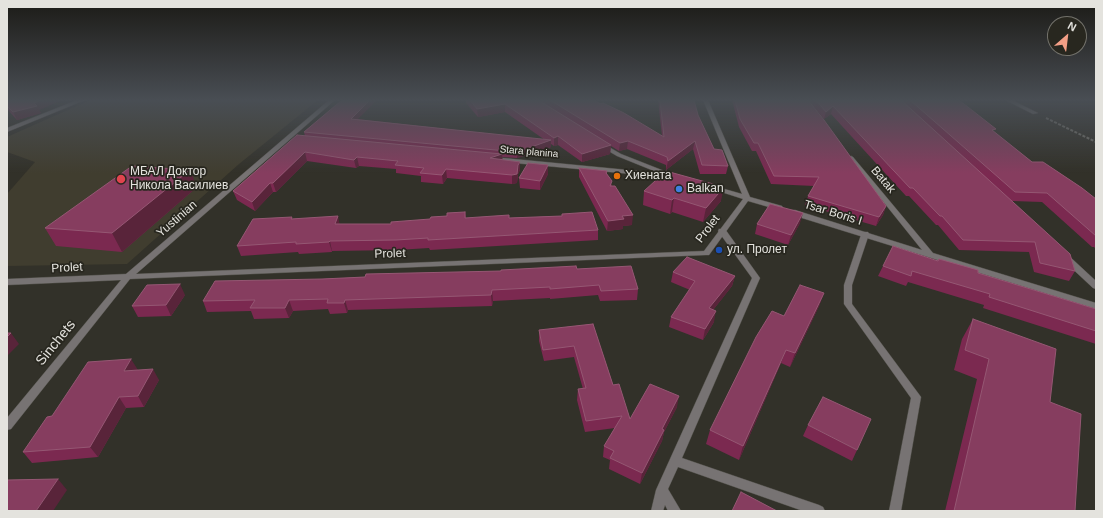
<!DOCTYPE html>
<meta charset="utf-8">
<style>
body{margin:0}
#map{position:relative;width:1103px;height:518px;overflow:hidden;background:#323129;font-family:Helvetica,sans-serif}
canvas{display:block}
.frame{position:absolute;inset:0;border:8px solid #e4e3de;pointer-events:none}
.north{position:absolute;left:1047px;top:16px;width:40px;height:40px;box-sizing:border-box;background:#28271f;border:1px solid #73726b;border-radius:50%;rotate:28deg;font-size:11px;font-weight:700;line-height:16px;text-align:center;color:#e4e3de}
.north::after{content:'';display:block;margin:auto;width:14px;height:18px;background:#f39f86;clip-path:polygon(50% 0,100% 100%,50% 72%,0 100%)}
</style>
<div id="map">
<canvas width="1103" height="518"></canvas>
<div class="frame"></div>
<div class="north">N</div>
</div>
<script>
const ctx = document.querySelector('canvas').getContext('2d');
ctx.lineJoin = 'round';
function fillPath(path, color) { ctx.fillStyle = color; ctx.fill(path, 'evenodd'); }
const toPath = rows => new Path2D(rows.map(r => 'M' + r).join(''));
function strokePath(path, color, width, dash) { ctx.strokeStyle = color; ctx.lineWidth = width; ctx.lineCap = dash ? 'butt' : 'round'; ctx.setLineDash(dash || []); ctx.stroke(path); }
function drawText(font, color, halo, rows, align = 'center') {
  ctx.font = font + ' Helvetica,sans-serif'; ctx.lineWidth = 3.5; ctx.setLineDash([]); ctx.textBaseline = 'middle'; ctx.strokeStyle = halo; ctx.fillStyle = color; for (const [text, x, y, turn = 0] of rows) {
    ctx.save(); ctx.translate(x, y); ctx.rotate((+turn || 0) * Math.PI / 180); ctx.textAlign = isNaN(turn) ? turn : align; if (halo) ctx.strokeText(text, 0, 0); ctx.fillText(text, 0, 0); ctx.restore();
  }
}
const built = toPath([
 [90,100,318,100,239,164,127,264,7,266,7,194,35,162,7,152,7,137]
]);
const path = toPath([
 [1046,118,1096,142]
]);
const service = toPath([
 [719,229,725,229,760,278,682,458,819,505,823,507,825,511,803,511,678,467,668,489,681,511,668,511,665,505,663,511,651,511,656,490,752,278,718,231,719,229],
 [862,232,868,232,869,234,852,285,852,304,921,397,901,511,889,511,911,398,844,304,844,285,862,232]
]);
const minor = toPath([
 [77,100,85,100,7,132,7,128,77,100],
 [329,100,335,100,136,274,704,251,743,199,712,189,711,188,714,186,742,194,703,100,708,100,750,197,782,206,783,208,779,210,748,201,709,255,706,255,130,279,11,429,7,430,7,418,121,280,7,285,7,279,126,274,329,100],
 [1005,100,1012,100,1038,113,1033,114,1005,100],
 [602,143,621,154,677,176,674,178,666,175,663,177,493,161,490,159,493,157,659,173,617,156,600,146,599,145,602,143],
 [851,156,853,157,933,253,1096,303,1096,309,789,214,788,212,789,210,795,210,922,250,849,159,848,158,851,156],
 [1063,256,1069,256,1096,281,1096,289,1093,288,1063,260,1062,258,1063,256]
]);
const wall = toPath([
 [7,100,39,110,41,113,17,120,7,109],
 [342,100,377,100,357,119,545,140,505,112,478,117,466,103,466,100,595,100,662,136,658,100,694,100,698,115,714,149,728,166,726,174,700,174,693,149,666,170,666,165,627,149,619,151,611,146,610,154,582,162,558,145,554,146,551,144,551,147,517,158,502,157,502,160,520,162,520,170,518,174,517,183,512,184,447,178,443,184,421,182,421,176,396,173,396,169,359,166,356,168,307,161,276,192,273,192,255,211,237,200,233,191,305,136,304,132],
 [732,100,959,100,994,132,1032,162,1096,199,1096,249,1094,247,1092,247,1042,202,1012,201,1075,271,1069,281,1034,272,1029,252,959,250,938,225,936,225,909,196,906,196,831,114,824,119,812,105,886,206,883,215,876,226,805,205,808,196,814,186,771,184,756,151,752,151,739,127],
 [548,165,548,174,540,190,520,188,519,178],
 [579,168,607,171,607,174,612,186,632,225,623,226,623,229,607,231,579,177],
 [197,187,122,252,56,246,45,228],
 [644,191,721,201,703,222,672,212,670,214,643,205],
 [465,212,466,218,509,218,562,216,562,214,598,230,598,240,430,250,429,248,397,250,332,251,332,252,299,254,298,252,241,256,237,246,292,217,292,219,340,224,391,224,430,219],
 [800,223,788,245,755,234,757,224],
 [939,259,978,273,1096,309,1096,344,983,308,984,305,908,282,906,286,878,276,883,266,938,260],
 [577,269,638,289,637,300,600,301,598,295,550,299,550,298,493,301,492,306,348,310,347,313,330,314,328,309,293,311,289,318,254,319,251,311,207,312,203,301,322,279,501,271],
 [673,272,735,276,732,286,713,310,714,322,703,340,669,327,671,317,690,290,671,282],
 [824,293,819,306,790,367,781,363,739,460,706,444,710,430,784,316],
 [185,295,171,316,138,317,132,306],
 [973,319,1050,402,1075,511,945,511,977,379,954,370,962,339],
 [593,324,613,385,630,419,677,407,664,432,662,441,640,484,609,469,610,460,603,457,604,446,615,428,585,432,577,400,578,389,583,389,574,357,544,361,539,341,539,330],
 [137,370,159,380,144,407,126,408,98,457,32,463,23,452,52,416],
 [808,425,857,450,852,461,803,436]
]);
const shadedWall = toPath([
 [41,100,63,100,39,110,41,113,17,120,13,112],
 [370,100,377,100,352,125,351,119],
 [505,104,505,112,478,117,477,109],
 [833,106,831,114,824,119,826,112],
 [558,136,558,145,554,146,554,138],
 [551,140,551,147,517,158,517,152],
 [628,141,627,149,619,151,620,143],
 [695,141,693,149,666,170,668,161],
 [611,145,610,154,582,162,582,154],
 [305,152,307,161,276,192,273,183],
 [502,154,503,163,490,158],
 [357,157,359,166,356,168,354,160],
 [520,162,520,170,518,174,517,183,512,184,512,175],
 [548,165,548,174,540,190,540,181],
 [446,169,447,178,443,184,442,175],
 [190,170,197,187,122,252,112,233],
 [270,183,273,192,255,211,252,202],
 [724,187,721,201,703,222,706,208],
 [674,198,672,212,670,214,672,200],
 [886,206,883,215,876,226,879,217],
 [803,213,800,223,788,245,791,235],
 [633,215,632,225,623,226,623,229,607,231,608,221,622,216],
 [338,216,340,226,335,224],
 [330,241,332,251,332,252,329,242],
 [735,276,732,286,706,319,709,308],
 [180,284,185,295,171,316,166,305],
 [492,290,493,301,492,306,491,295],
 [824,293,819,306,790,367,795,353],
 [289,300,293,311,289,318,285,308],
 [345,300,348,310,347,313,344,303],
 [716,311,714,322,703,340,705,329],
 [11,333,19,344,7,356,7,337],
 [786,350,781,363,739,460,743,446],
 [131,359,138,370,124,371],
 [153,369,159,380,144,407,138,396],
 [679,396,677,407,664,432,662,441,640,484,642,473,662,429],
 [119,397,126,408,98,457,90,447],
 [58,479,67,490,53,511,36,511]
]);
const building = toPath([
 [7,100,41,100,34,103,37,106,13,112,7,106,7,100],
 [342,100,370,100,351,119,551,140,517,152,304,132,342,100],
 [470,100,538,100,611,145,582,154,558,136,554,138,505,104,477,109,470,100],
 [550,100,595,100,600,104,603,103,624,113,664,137,660,100,694,100,698,115,714,149,722,150,728,166,702,165,695,141,668,161,667,157,628,141,620,143,550,100],
 [735,100,808,100,824,120,886,206,879,217,808,196,819,177,774,176,758,143,754,143,740,119,735,100],
 [816,100,901,100,1070,254,1075,271,1040,263,1035,242,963,240,942,216,940,216,913,188,910,188,833,106,826,112,816,100],
 [910,100,959,100,996,129,992,130,1032,162,1043,162,1082,188,1096,199,1096,236,1047,193,1015,192,910,100],
 [297,135,502,154,490,158,520,162,518,165,517,174,512,175,446,169,442,175,420,173,424,168,395,165,398,161,357,157,354,160,305,152,273,183,270,183,252,202,233,191,297,135],
 [528,163,548,165,540,181,519,178,528,163],
 [132,166,190,170,112,233,45,228,132,166],
 [579,168,607,171,606,173,612,181,610,186,615,186,633,215,622,216,624,219,608,221,579,168],
 [666,171,724,187,706,208,674,198,672,200,644,191,666,171],
 [770,204,803,213,791,235,757,224,770,204],
 [465,212,465,218,509,215,509,218,562,216,562,214,592,212,598,230,428,240,428,238,396,240,330,241,329,242,296,244,296,242,237,246,253,219,292,217,291,219,338,216,335,224,391,224,391,222,430,219,431,217,447,216,447,213,465,212],
 [893,246,938,261,939,259,978,270,978,273,1096,309,1096,331,989,297,990,294,912,271,911,276,883,266,893,246],
 [687,257,735,276,709,308,716,311,705,329,671,317,695,281,673,272,687,257],
 [576,266,577,269,631,266,638,289,601,291,599,285,550,289,550,287,492,290,491,295,345,300,344,303,327,303,328,299,289,300,285,308,250,308,255,300,203,301,215,281,322,279,365,277,366,274,501,271,501,270,576,266],
 [180,284,166,305,132,306,147,285,180,284],
 [800,285,824,293,795,353,786,350,743,446,710,430,756,337,772,311,784,316,800,285],
 [973,319,1056,349,1050,402,1081,414,1075,511,954,511,989,359,965,350,973,319],
 [593,324,613,385,619,384,630,419,650,384,679,396,662,429,664,430,642,473,610,458,614,451,604,446,622,416,586,421,578,389,586,388,574,346,543,350,539,330,593,324],
 [7,333,11,333,7,337,7,333],
 [131,359,124,371,153,369,138,396,119,397,90,447,23,452,47,417,52,416,88,362,131,359],
 [823,397,871,419,857,450,808,425,823,397],
 [58,479,36,511,7,511,7,480,58,479],
 [741,492,777,511,732,511,741,492]
]);
const markers = [
 [617,176,4,"#e8710a"],
 [121,179,5,"#e0444e"],
 [679,189,4,"#3f7fe0"],
 [719,250,4,"#1a4fb4"]
];
const farStreetnames = [
 ["Stara planina",529,152,5]
];
const poiNames = [
 ["МБАЛ Доктор",130,172],
 ["Никола Василиев",130,186],
 ["Хиената",625,176],
 ["Balkan",687,189],
 ["ул. Пролет",727,250]
];
const streetNames = [
 ["Batak",883,180,50],
 ["Tsar Boris I",833,213,17],
 ["Yustinian",177,219,-41],
 ["Prolet",708,229,-53],
 ["Prolet",390,254,-2],
 ["Prolet",67,268,-3]
];
const nearStreetnames = [
 ["Sinchets",56,343,-51]
];
fillPath(built, '#403d2f');
strokePath(service, '#4e4d46', 1);
strokePath(minor, '#4e4d46', 1);
strokePath(path, '#74736c', 2, [3, 1.5]);
fillPath(service, '#777373');
fillPath(minor, '#777373');
fillPath(wall, '#7b2950');
fillPath(shadedWall, '#59243a');
fillPath(building, '#863d5f');
strokePath(building, '#955773', 1);
const sky = ctx.createLinearGradient(0, 0, 0, 173);
sky.addColorStop(0, '#1c1b17');
sky.addColorStop(0.58, '#494e54');
sky.addColorStop(1, '#494e5400');
ctx.fillStyle = sky;
ctx.fillRect(0, 0, 1103, 173);
for (const [x, y, r, color] of markers) { const dot = new Path2D(); dot.arc(x, y, r, 0, 2 * Math.PI); ctx.fillStyle = color; ctx.fill(dot); strokePath(dot, '#28271f', 1.5); }
drawText('10px', '#e4e3de', '#28271f', farStreetnames);
drawText('12px', '#e4e3de', '#28271f', poiNames, 'left');
drawText('12px', '#e4e3de', '#28271f', streetNames);
drawText('14px', '#e4e3de', '#28271f', nearStreetnames);
</script>
